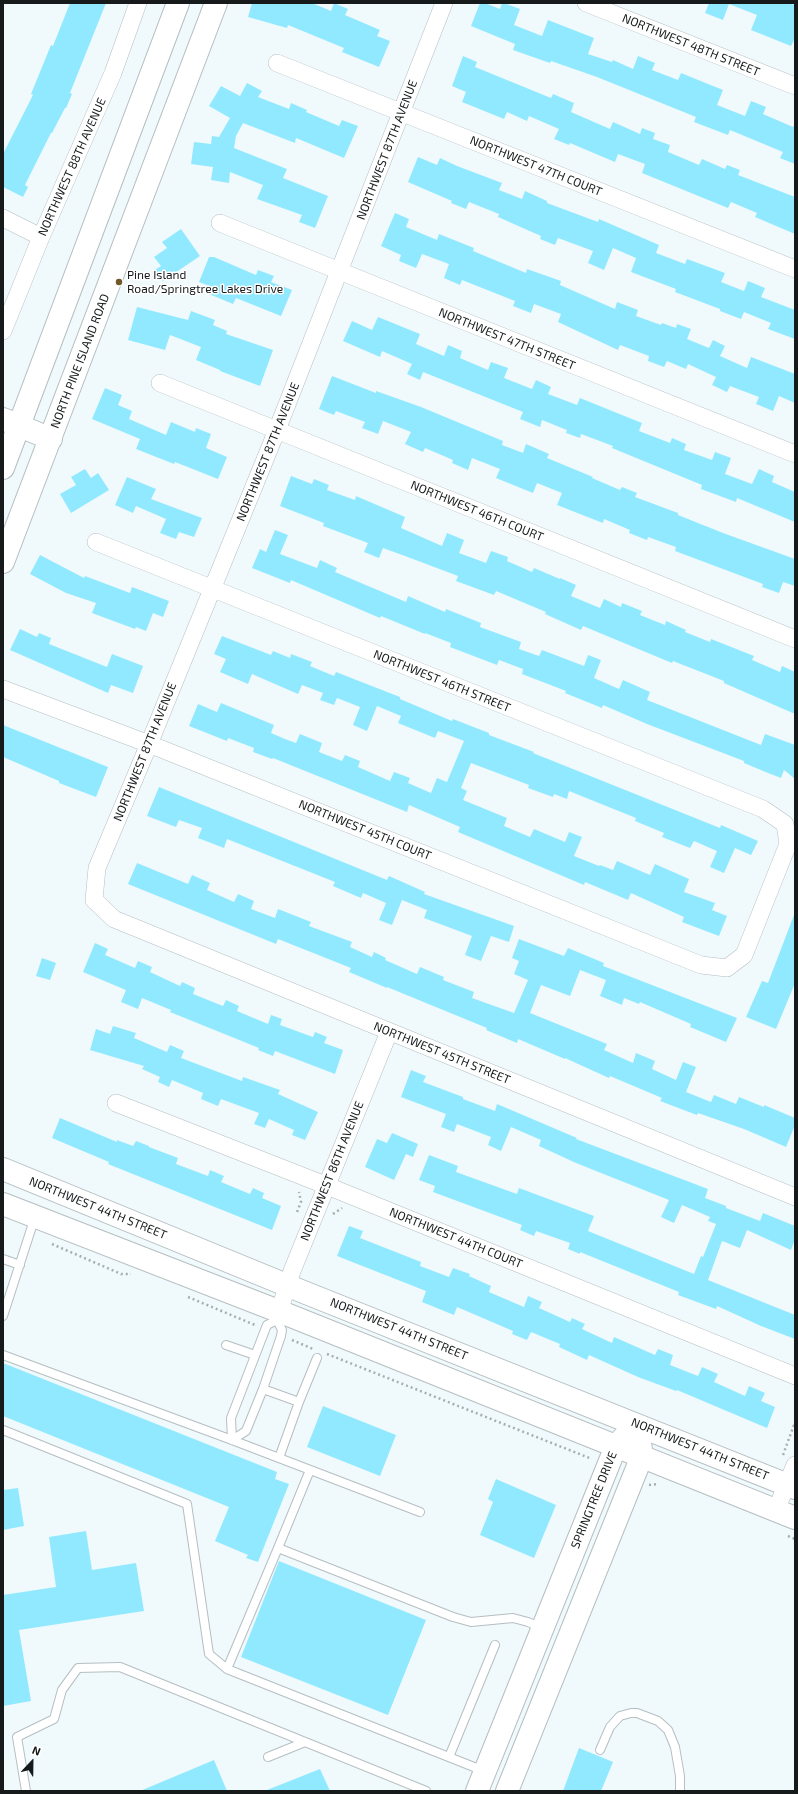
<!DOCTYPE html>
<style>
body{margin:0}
#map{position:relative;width:798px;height:1794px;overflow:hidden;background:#f0fafd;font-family:"Exo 2",sans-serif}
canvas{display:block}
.frame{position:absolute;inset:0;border:4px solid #161a1b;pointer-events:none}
.north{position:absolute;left:12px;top:1742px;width:40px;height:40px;-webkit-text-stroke:3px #fff;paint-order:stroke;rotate:22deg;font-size:11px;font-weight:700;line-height:16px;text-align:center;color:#161a1b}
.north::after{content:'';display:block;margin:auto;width:14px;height:18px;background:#161a1b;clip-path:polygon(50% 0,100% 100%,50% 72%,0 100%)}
</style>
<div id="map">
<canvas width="798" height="1794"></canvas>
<div class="frame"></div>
<div class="north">N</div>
</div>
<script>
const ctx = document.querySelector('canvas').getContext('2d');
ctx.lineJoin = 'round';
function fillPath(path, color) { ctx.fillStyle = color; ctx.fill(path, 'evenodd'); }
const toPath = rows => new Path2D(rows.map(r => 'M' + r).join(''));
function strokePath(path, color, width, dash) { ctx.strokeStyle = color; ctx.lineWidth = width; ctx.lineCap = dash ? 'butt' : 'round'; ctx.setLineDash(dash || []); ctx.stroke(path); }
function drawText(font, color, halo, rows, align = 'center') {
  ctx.font = font + ' "Exo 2",sans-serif'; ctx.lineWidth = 3; ctx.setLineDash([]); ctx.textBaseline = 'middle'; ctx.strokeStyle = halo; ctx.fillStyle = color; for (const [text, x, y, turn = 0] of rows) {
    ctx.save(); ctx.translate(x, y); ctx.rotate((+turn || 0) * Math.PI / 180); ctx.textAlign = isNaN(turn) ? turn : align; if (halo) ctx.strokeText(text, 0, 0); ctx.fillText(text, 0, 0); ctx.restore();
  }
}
const building = toPath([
 [70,3,106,3,70,93,72,94,66,108,65,108,52,133,51,133,25,185,28,187,23,197,3,187,3,154,33,95,31,94,51,45,53,46],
 [252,3,312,3,331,11,334,3,348,9,345,15,380,30,377,36,390,41,379,67,342,52,344,48,288,25,287,28,248,17],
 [480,3,485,3,500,9,502,3,504,3,520,9,514,25,542,36,548,20,594,38,588,54,612,62,613,60,633,69,638,56,655,63,652,70,678,80,681,73,723,90,717,105,745,116,751,101,766,107,763,114,793,127,795,123,795,164,780,158,783,152,730,130,728,135,694,122,696,117,597,77,551,61,550,63,513,50,515,44,471,26],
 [709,3,789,3,795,5,795,38,791,46,751,30,757,15,729,4,723,20,705,13],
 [463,56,477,62,475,67,551,98,553,94,574,103,571,112,610,129,613,122,640,134,642,128,655,133,653,139,670,145,668,152,699,165,702,159,725,169,727,165,740,170,738,175,795,197,795,234,755,217,757,213,731,202,728,208,642,173,645,164,618,154,615,162,570,143,569,145,554,139,559,129,529,116,527,121,507,112,504,119,462,102,466,92,452,86],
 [247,83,262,91,258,97,289,109,291,103,307,110,306,112,339,126,342,120,358,126,344,158,296,138,295,143,243,123,236,136,234,148,287,169,283,178,328,196,315,228,299,222,302,215,257,199,263,185,230,172,229,183,211,180,213,167,191,164,194,142,211,144,212,136,219,137,230,118,209,106,221,86,240,96],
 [418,157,437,165,440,158,457,166,502,183,499,190,522,199,525,191,547,201,547,203,598,222,599,219,659,245,656,253,685,264,687,259,725,273,721,282,744,291,748,281,765,288,761,297,795,310,795,339,768,329,771,323,744,312,741,319,720,311,720,309,675,292,676,289,631,272,636,258,613,248,604,270,588,263,593,251,558,238,555,245,540,239,541,236,498,217,499,214,469,202,466,209,451,203,452,201,408,182],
 [395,213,409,219,406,227,437,240,439,234,474,248,473,251,526,273,527,269,561,281,560,285,615,309,617,302,638,310,636,316,661,325,662,323,676,328,677,324,691,329,687,339,709,348,713,340,725,346,720,356,747,368,751,357,795,374,795,403,779,396,773,411,756,404,759,397,730,386,727,392,712,385,716,377,688,364,686,369,667,361,664,367,648,361,649,356,620,345,618,350,558,322,561,314,534,304,531,313,513,306,515,301,462,280,460,285,444,278,449,264,422,254,416,268,399,261,401,255,381,246],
 [181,229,200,256,163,281,155,270,161,266,154,257,167,248,162,242],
 [209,257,214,257,256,275,258,270,274,276,271,282,292,290,281,316,236,298,233,304,209,294,212,287,199,282],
 [137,307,188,320,191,311,215,320,213,325,227,331,226,334,273,350,260,386,220,371,220,370,196,360,201,347,170,335,165,350,128,340],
 [378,317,420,334,416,344,444,356,448,345,462,351,460,358,488,370,491,362,508,368,504,378,532,389,536,380,551,387,548,394,577,405,580,398,617,413,642,423,639,431,670,443,672,438,686,444,684,450,712,460,715,452,731,458,725,474,752,484,759,469,774,476,772,482,795,492,795,522,737,498,736,502,701,489,702,485,612,448,613,446,581,434,580,438,566,433,567,430,542,420,540,427,520,419,523,412,423,372,420,380,407,374,412,364,382,351,380,357,343,341,352,321,372,330],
 [332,376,376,393,376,391,421,407,503,441,502,445,523,453,526,444,549,454,547,458,593,477,592,478,620,490,622,487,637,493,635,497,678,513,678,515,723,533,795,559,795,586,783,582,779,593,762,587,763,584,675,551,676,547,648,537,647,540,629,533,630,530,604,519,603,523,557,505,562,493,537,483,533,493,496,478,500,469,472,458,468,470,452,463,453,460,425,448,423,452,405,444,411,432,383,421,378,434,362,428,365,422,336,411,334,415,319,409],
 [105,388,122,395,118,405,132,411,129,419,166,435,171,422,195,432,196,428,211,434,206,448,227,457,218,479,175,462,174,464,136,449,140,439,92,419],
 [85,469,91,478,98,473,109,490,71,513,60,494,76,485,71,477],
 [291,476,312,484,314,479,329,485,327,490,355,500,356,496,405,517,401,528,442,546,447,533,464,540,459,553,486,563,491,551,508,557,507,561,532,572,534,568,560,579,560,578,576,585,571,596,600,608,604,599,621,607,622,603,642,611,640,615,665,625,666,621,686,630,685,632,710,642,711,639,754,656,752,660,780,672,782,666,795,672,795,714,724,683,724,681,673,661,672,663,583,626,581,630,545,614,546,612,496,591,494,595,456,581,458,576,405,556,383,548,379,558,364,552,368,543,323,526,324,523,280,506],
 [127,477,156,489,151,499,202,518,194,537,179,532,176,539,160,533,166,519,136,506,133,513,115,505],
 [275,530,288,535,280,554,317,568,320,560,337,568,335,572,406,602,408,596,445,612,446,609,481,623,480,627,521,642,519,649,539,656,542,650,584,666,588,655,601,660,594,678,619,689,623,680,650,692,647,700,761,745,765,734,795,745,795,779,784,770,781,778,768,773,744,763,744,761,647,724,603,705,602,708,565,693,566,691,522,674,523,669,499,660,497,665,450,647,451,643,425,633,425,634,381,616,380,618,291,580,290,583,252,568,260,549,266,552],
 [40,555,84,578,85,576,130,593,132,587,169,601,163,617,153,613,146,631,136,627,135,629,92,613,96,603,66,593,30,574],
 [20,629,37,637,39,633,51,638,49,644,107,667,112,654,143,666,133,693,111,685,108,693,10,650],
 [222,636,271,655,273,651,290,658,291,654,312,662,310,666,334,676,336,672,400,697,400,699,452,721,453,719,489,733,489,735,534,752,533,753,720,828,721,825,758,841,751,855,735,848,724,873,710,867,717,851,694,841,690,848,662,837,664,833,635,821,636,818,569,791,567,799,554,794,553,797,528,788,529,785,471,763,461,788,467,791,463,800,507,818,504,826,530,837,534,829,565,842,569,832,582,837,574,856,599,866,600,865,613,870,617,861,650,875,655,864,689,879,684,892,715,903,712,910,727,916,719,936,682,922,684,917,631,893,628,900,585,882,584,885,458,832,460,827,409,805,407,812,273,758,272,759,253,752,254,748,228,738,227,741,189,726,198,704,217,712,221,703,274,725,271,733,285,739,296,743,300,734,322,743,319,752,342,761,345,755,360,761,358,767,390,781,394,772,410,778,408,783,431,793,437,778,447,782,464,741,438,731,435,738,398,723,401,716,377,706,367,731,353,725,360,707,337,698,334,705,320,700,323,693,302,685,298,694,252,674,248,684,220,672,226,659,214,654],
 [3,725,108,767,96,797,59,783,59,781,3,757],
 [159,787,387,880,389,876,425,892,424,894,514,926,509,942,491,936,481,961,465,955,472,936,424,918,427,910,402,900,392,925,379,920,386,903,363,893,361,898,333,886,335,882,227,839,224,848,198,838,202,828,179,820,176,827,147,816],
 [137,863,188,884,192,875,210,883,207,890,234,902,238,894,254,901,251,909,275,918,278,909,311,922,309,926,352,942,350,947,372,957,374,952,386,958,385,960,417,974,420,967,444,977,443,980,474,992,472,998,514,1013,528,980,514,974,519,961,512,958,519,939,564,956,568,948,604,963,603,966,737,1018,726,1042,690,1027,691,1024,640,1002,639,1004,624,998,622,1005,600,996,606,980,580,970,570,996,541,985,530,1013,607,1044,604,1050,633,1063,636,1053,655,1061,652,1069,676,1080,683,1062,696,1067,686,1092,711,1102,714,1095,736,1104,739,1097,764,1107,764,1105,795,1118,795,1125,786,1147,744,1129,698,1113,697,1115,660,1101,662,1098,610,1076,609,1078,565,1058,565,1059,518,1039,517,1043,486,1030,487,1028,387,987,387,988,349,972,351,968,278,939,276,944,128,884],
 [794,915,795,983,776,1029,746,1017,762,981,768,983],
 [95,943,108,949,105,955,135,968,138,961,152,967,150,972,180,986,182,982,195,988,193,994,223,1006,226,1000,239,1006,237,1011,268,1024,271,1015,282,1019,280,1025,313,1037,315,1032,327,1037,324,1043,343,1050,335,1074,275,1051,273,1056,258,1050,259,1048,170,1012,171,1010,142,998,138,1009,121,1002,126,990,83,972],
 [42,958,56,963,50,980,36,976],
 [113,1026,136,1033,134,1038,167,1052,170,1045,184,1051,181,1058,242,1081,243,1077,280,1090,278,1094,318,1112,305,1140,292,1135,294,1130,269,1119,265,1128,254,1124,259,1113,221,1099,218,1106,201,1099,203,1093,172,1080,169,1087,158,1082,160,1077,142,1069,144,1066,90,1050,96,1029,110,1034],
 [411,1070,426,1076,423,1082,463,1097,463,1099,495,1111,497,1104,577,1138,576,1139,708,1189,705,1198,726,1206,726,1208,760,1221,763,1213,795,1226,795,1239,791,1250,747,1230,740,1248,722,1241,708,1280,795,1315,795,1339,761,1326,717,1306,716,1309,678,1295,679,1292,580,1252,580,1254,568,1249,570,1243,536,1231,534,1236,520,1230,522,1225,433,1192,435,1186,419,1180,429,1155,458,1166,456,1172,517,1194,519,1188,594,1216,588,1231,694,1274,701,1256,703,1257,716,1224,708,1221,710,1217,682,1205,674,1223,661,1217,669,1200,576,1163,539,1146,541,1140,511,1127,501,1151,488,1145,491,1137,457,1124,454,1132,441,1127,446,1114,401,1097],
 [60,1118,117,1142,117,1140,133,1146,136,1141,149,1146,149,1147,178,1158,176,1164,208,1176,210,1170,224,1176,221,1182,250,1194,253,1188,264,1193,262,1198,281,1206,272,1230,108,1164,109,1162,52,1138],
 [392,1133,418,1144,413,1157,406,1154,394,1180,365,1167,377,1139,387,1143],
 [349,1226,363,1231,360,1238,421,1262,420,1266,449,1277,453,1268,470,1274,469,1276,491,1286,489,1292,524,1307,528,1296,542,1302,539,1308,570,1322,572,1318,585,1324,582,1329,612,1343,614,1337,655,1355,658,1349,673,1355,670,1365,698,1376,702,1367,718,1374,714,1382,745,1396,749,1386,765,1393,761,1401,775,1407,767,1428,677,1390,676,1391,638,1377,589,1355,587,1360,559,1347,560,1344,531,1332,527,1340,512,1334,513,1331,457,1307,454,1315,422,1302,426,1291,337,1256],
 [3,1363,277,1472,275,1479,289,1484,258,1562,246,1558,248,1555,215,1541,229,1507,3,1416],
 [323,1406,396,1435,380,1476,307,1447],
 [496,1479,556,1505,534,1558,480,1535,493,1502,488,1499],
 [18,1488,24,1526,3,1530,3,1490],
 [86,1531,92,1570,136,1563,144,1611,19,1630,31,1701,3,1706,3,1595,56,1587,49,1537],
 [279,1561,426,1620,388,1715,241,1657],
 [579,1748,613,1762,601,1791,563,1791],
 [214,1760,227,1791,140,1791],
 [320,1769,330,1791,267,1791,267,1790]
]);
const path = toPath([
 [297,1212,301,1202,299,1192],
 [333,1214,342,1208],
 [52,1244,121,1274,131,1274],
 [188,1297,255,1325],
 [292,1340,313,1349],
 [327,1354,592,1459],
 [783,1455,795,1422],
 [649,1485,659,1484],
 [788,1536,795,1539]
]);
const lane = toPath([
 [3,1259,20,1265],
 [3,1316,35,1217],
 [226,1345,255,1355],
 [3,1355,232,1440,420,1512],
 [263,1389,299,1402,279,1458],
 [299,1402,317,1358],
 [3,1430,187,1504,209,1654,227,1669],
 [232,1440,246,1431,263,1389,281,1336,282,1330,277,1320,278,1314],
 [232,1440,231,1418,265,1330,267,1325,277,1320],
 [310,1470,278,1548,453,1617,471,1622,513,1618,528,1622,542,1628],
 [278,1548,227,1669,484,1771],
 [600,1750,610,1727,620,1716,631,1713,637,1713,658,1721,668,1730,675,1747,680,1776,680,1791],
 [268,1757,305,1742],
 [449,1757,495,1645],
 [26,1791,17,1737,54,1719,62,1690,78,1668,120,1667,426,1791]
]);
const street = toPath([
 [444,3,277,430,149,744,97,868,94,900,114,919,795,1197],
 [586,3,795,86],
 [277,63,795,269],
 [3,218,41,237],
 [220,223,795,454],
 [3,331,41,237,113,73,138,3],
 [160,383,795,639],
 [3,689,149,744,701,965,727,968,744,955,788,844,785,824,763,809,96,542],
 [116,1103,325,1185,795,1376],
 [279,1312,292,1271,389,1032],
 [776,1510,795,1465]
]);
const secondary = toPath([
 [3,419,51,439],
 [3,468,178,3],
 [3,562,216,3],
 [3,1169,301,1291,795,1488],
 [3,1204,291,1316,795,1518],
 [477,1791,616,1446,626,1435],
 [507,1791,642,1456,640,1443]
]);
const markers = [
 [119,282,4,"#715829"]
];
const streetNames = [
 ["NORTHWEST 48TH STREET",691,45,22],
 ["NORTHWEST 87TH AVENUE",387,150,-69],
 ["NORTHWEST 47TH COURT",536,166,22],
 ["NORTHWEST 88TH AVENUE",72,167,-66],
 ["NORTHWEST 47TH STREET",507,339,22],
 ["NORTH PINE ISLAND ROAD",80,361,-69],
 ["NORTHWEST 87TH AVENUE",268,452,-68],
 ["NORTHWEST 46TH COURT",477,511,22],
 ["NORTHWEST 46TH STREET",442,681,22],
 ["NORTHWEST 87TH AVENUE",145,752,-68],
 ["NORTHWEST 45TH COURT",365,830,22],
 ["NORTHWEST 45TH STREET",442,1053,22],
 ["NORTHWEST 86TH AVENUE",332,1171,-68],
 ["NORTHWEST 44TH STREET",98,1208,22],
 ["NORTHWEST 44TH COURT",456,1238,22],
 ["NORTHWEST 44TH STREET",399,1329,22],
 ["NORTHWEST 44TH STREET",700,1449,22],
 ["SPRINGTREE DRIVE",594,1500,-68]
];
const poiNames = [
 ["Pine Island",127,275],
 ["Road/Springtree Lakes Drive",127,289]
];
fillPath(building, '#91e9ff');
strokePath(lane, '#b5bec1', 10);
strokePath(street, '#b5bec1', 18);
strokePath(secondary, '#b5bec1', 24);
strokePath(path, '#a6aeb0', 2.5, [2, 3]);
strokePath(lane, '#fff', 8);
strokePath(street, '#fff', 17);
strokePath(secondary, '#fff', 22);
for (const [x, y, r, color] of markers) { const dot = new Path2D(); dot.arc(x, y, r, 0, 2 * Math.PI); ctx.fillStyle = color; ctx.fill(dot); strokePath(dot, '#fff', 1.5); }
drawText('12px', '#161a1b', '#fff', streetNames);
drawText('12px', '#161a1b', '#fff', poiNames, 'left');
</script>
